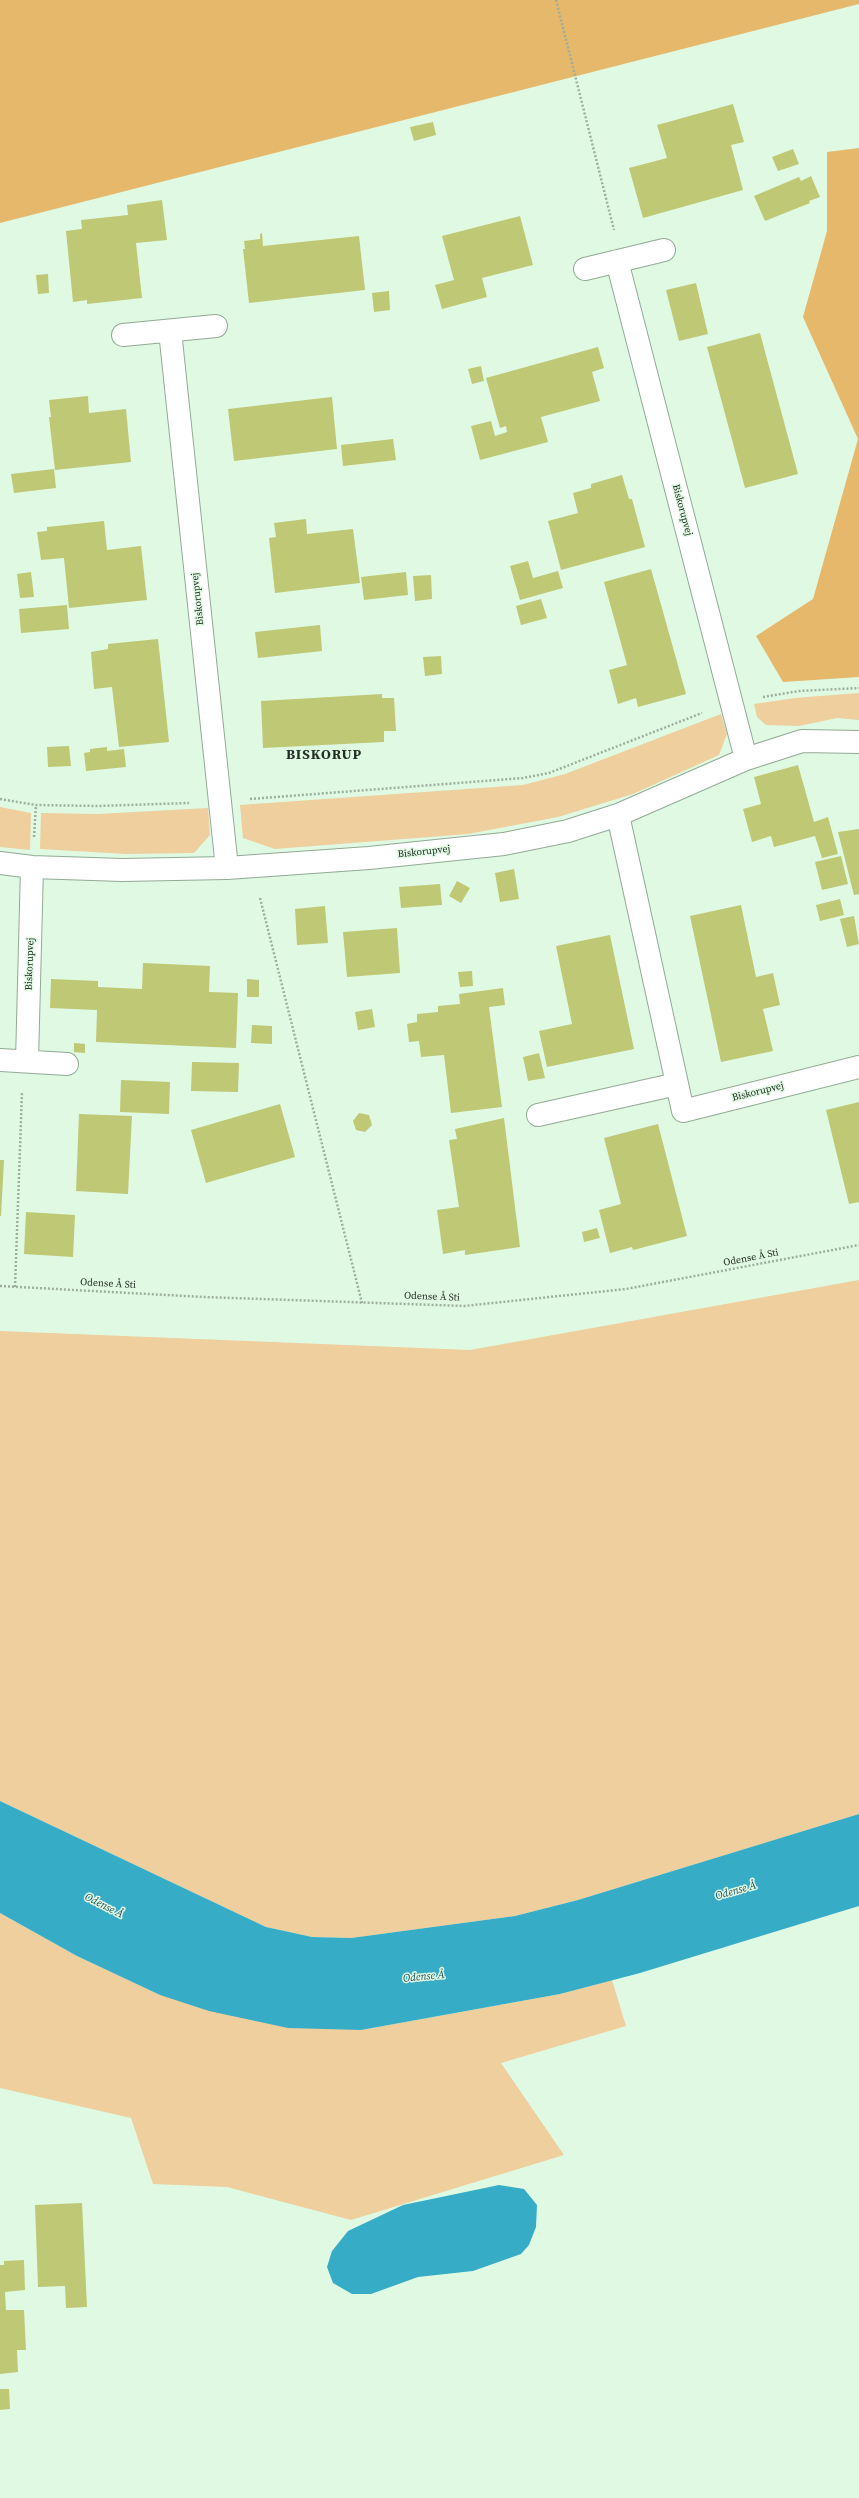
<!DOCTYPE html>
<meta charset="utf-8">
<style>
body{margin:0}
canvas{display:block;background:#e0f9e3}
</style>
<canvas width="859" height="2498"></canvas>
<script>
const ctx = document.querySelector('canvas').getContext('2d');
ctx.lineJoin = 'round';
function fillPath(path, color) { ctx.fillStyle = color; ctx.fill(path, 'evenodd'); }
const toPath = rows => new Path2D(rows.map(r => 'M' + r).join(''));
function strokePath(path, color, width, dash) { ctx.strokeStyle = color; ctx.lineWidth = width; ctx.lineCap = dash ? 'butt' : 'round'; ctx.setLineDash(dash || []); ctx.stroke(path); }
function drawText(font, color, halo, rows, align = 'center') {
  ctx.font = font + ' "Source Serif 4",serif'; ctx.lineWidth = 3; ctx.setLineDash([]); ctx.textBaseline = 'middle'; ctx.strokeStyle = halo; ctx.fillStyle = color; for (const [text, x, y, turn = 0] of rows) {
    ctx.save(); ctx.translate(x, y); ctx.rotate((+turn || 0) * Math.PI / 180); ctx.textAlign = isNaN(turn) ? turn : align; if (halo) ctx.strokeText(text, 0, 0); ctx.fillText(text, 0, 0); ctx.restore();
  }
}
const green = toPath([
 [859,693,859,720,837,718,799,726,766,725,757,717,754,704,795,698],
 [721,714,727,734,719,755,633,794,558,817,468,834,275,849,243,838,240,805,523,785,565,774],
 [0,807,31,813,30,850,0,847],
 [208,808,210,835,194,853,126,854,40,849,41,813,98,814],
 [859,1280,859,1814,578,1900,515,1916,351,1938,312,1937,266,1927,0,1801,0,1331,470,1350],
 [0,1913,77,1956,160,1995,361,2030,560,1994,612,1980,626,2026,501,2063,564,2155,351,2220,227,2187,153,2184,131,2118,0,2088]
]);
const forest = toPath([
 [0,0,859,0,859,4,0,223],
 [859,148,859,677,783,682,756,636,813,599,858,439,803,317,827,231,827,152]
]);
const water = toPath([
 [0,1801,266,1927,312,1937,351,1938,515,1916,578,1900,859,1814,859,1906,640,1973,560,1994,361,2030,288,2028,209,2011,160,1995,77,1956,0,1913],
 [499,2185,524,2189,537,2205,536,2227,529,2245,521,2254,473,2271,418,2277,371,2294,352,2294,333,2283,327,2267,332,2251,348,2231,403,2205]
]);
const building = toPath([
 [733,104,744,142,731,145,743,190,643,218,629,168,667,158,657,125],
 [433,122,436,135,414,141,410,127],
 [793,149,799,164,778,171,772,157],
 [811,176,820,197,809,201,810,203,765,221,754,196,799,177,801,181],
 [162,200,167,240,136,243,142,298,87,304,87,300,73,302,66,231,82,229,81,220,128,215,127,205],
 [520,216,533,265,482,278,487,297,442,309,435,285,454,280,442,236],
 [262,233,263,246,359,236,365,290,249,303,243,249,245,249,244,241,260,239,260,234],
 [48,274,49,293,38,294,36,275],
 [696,283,708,334,679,341,666,290],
 [389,291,390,310,374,312,372,293],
 [760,333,798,474,745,488,707,347],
 [598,347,604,368,592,372,600,401,541,417,548,442,480,460,471,426,491,421,495,436,507,432,506,426,500,428,486,378],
 [481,366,484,381,472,384,468,369],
 [88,396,89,413,126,409,131,462,55,470,49,417,51,417,49,400],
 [332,397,337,449,234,461,228,409],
 [393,439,396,460,343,466,341,445],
 [54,469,56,488,14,493,11,474],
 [622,475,629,499,632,499,645,547,561,570,548,521,578,513,573,493,591,488,591,484],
 [306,519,307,534,353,529,360,583,275,593,269,538,276,537,274,523],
 [104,521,107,550,141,546,147,600,69,608,64,558,41,560,37,532,47,531,47,527],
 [528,561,533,578,558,571,563,588,520,600,510,566],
 [651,569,686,694,638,707,636,698,618,704,609,670,627,665,604,582],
 [31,572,34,597,20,598,17,574],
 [406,572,408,595,364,600,361,577],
 [431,575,432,599,415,601,413,576],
 [541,599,547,618,521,625,516,606],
 [67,605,69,629,21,633,19,609],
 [320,625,322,651,258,658,255,632],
 [158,639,169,742,119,747,112,687,94,689,91,652,108,649,108,644],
 [441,656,442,674,425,676,423,657],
 [382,694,382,698,394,698,396,731,384,731,384,742,263,748,261,701],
 [69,746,71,766,48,767,47,747],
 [107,747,107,751,124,749,126,767,86,771,84,753,90,752,90,749],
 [798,765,814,822,828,817,838,854,822,858,815,836,774,847,771,836,752,842,743,809,761,804,754,777],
 [859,829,859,894,854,895,838,832],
 [841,856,848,884,822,890,815,862],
 [514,869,519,899,500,902,495,873],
 [457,881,470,888,461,903,449,896],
 [440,884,442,905,401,908,399,887],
 [840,899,844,915,820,921,816,905],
 [741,905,756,977,773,973,780,1005,763,1009,773,1051,721,1062,690,916],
 [325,906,328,943,297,945,295,909],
 [854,916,859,944,847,947,840,919],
 [397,928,400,973,347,977,343,932],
 [610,935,634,1049,547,1067,539,1031,572,1024,556,946],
 [143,963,210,966,209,992,238,993,236,1048,96,1042,97,1010,50,1008,51,979,98,981,98,987,142,989],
 [472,971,473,986,460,987,458,972],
 [247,979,259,980,259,997,247,997],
 [503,988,505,1005,489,1007,502,1107,451,1113,444,1055,421,1057,419,1041,409,1042,407,1024,417,1022,417,1014,438,1012,438,1006,460,1004,459,994],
 [372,1009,375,1027,358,1030,355,1012],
 [252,1025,272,1026,272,1044,251,1043],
 [74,1043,85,1044,85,1053,74,1052],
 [539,1053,545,1078,528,1081,523,1057],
 [192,1062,239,1063,238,1092,191,1091],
 [121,1080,170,1082,169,1114,120,1112],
 [859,1102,859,1202,849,1204,826,1110],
 [280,1104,295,1157,206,1183,191,1130],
 [359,1113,369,1115,372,1125,365,1132,356,1130,353,1121],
 [79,1114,132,1116,128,1194,76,1191],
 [504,1118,520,1247,465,1255,465,1250,443,1254,437,1210,459,1207,449,1140,457,1139,455,1129],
 [658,1124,687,1236,633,1250,632,1247,610,1253,599,1210,621,1204,604,1138],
 [0,1160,4,1160,1,1216,0,1216],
 [26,1212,75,1215,73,1257,24,1254],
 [597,1228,600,1238,584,1242,582,1232],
 [82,2203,87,2307,66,2308,65,2286,38,2287,35,2205],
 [24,2260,25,2290,5,2292,6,2310,24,2310,26,2350,17,2350,18,2372,0,2374,0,2265,4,2265,4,2261],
 [0,2389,9,2389,10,2409,0,2410]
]);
const path = toPath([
 [556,0,614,230],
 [763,697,799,691,859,688],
 [0,799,36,805,98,806,189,803],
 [250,799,523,778,549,773,702,713],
 [34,837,36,805],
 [260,898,362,1303],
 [0,1286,204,1297,464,1306,626,1289,859,1245],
 [15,1287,22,1092]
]);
const minor = toPath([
 [617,261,746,759],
 [585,269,664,250],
 [170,331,227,868],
 [123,335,216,326],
 [618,815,683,1111,859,1067],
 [0,863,32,867,122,870,227,868,369,858,504,844,568,831,618,815,746,759,802,741,859,742],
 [0,1060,67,1064],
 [27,1061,32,867],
 [538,1115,677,1084]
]);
const streetNames = [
 ["Biskorupvej",682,510,75],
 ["Biskorupvej",198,599,-96],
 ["Biskorupvej",424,852,-6],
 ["Biskorupvej",30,964,-88],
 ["Biskorupvej",758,1092,-14],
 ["Odense Å Sti",751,1258,-11],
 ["Odense Å Sti",108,1284,3],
 ["Odense Å Sti",432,1297,2]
];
const waterNames = [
 ["Odense Å",736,1891,-16],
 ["Odense Å",104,1906,27],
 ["Odense Å",424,1977,-5]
];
const districtNames = [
 ["BISKORUP",324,755]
];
fillPath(green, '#eecf9d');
fillPath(forest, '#e5b86c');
fillPath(water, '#37acc7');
fillPath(building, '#bfc874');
strokePath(minor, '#92aa95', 24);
strokePath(path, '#9caf9e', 2.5, [2, 2]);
strokePath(minor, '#fff', 22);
drawText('10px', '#242e25', '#e0f9e3', streetNames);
drawText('italic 11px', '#20505c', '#e0f9e3', waterNames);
ctx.letterSpacing = '1px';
drawText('bold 14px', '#242e25', '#e0f9e3', districtNames);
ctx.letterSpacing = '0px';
</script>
